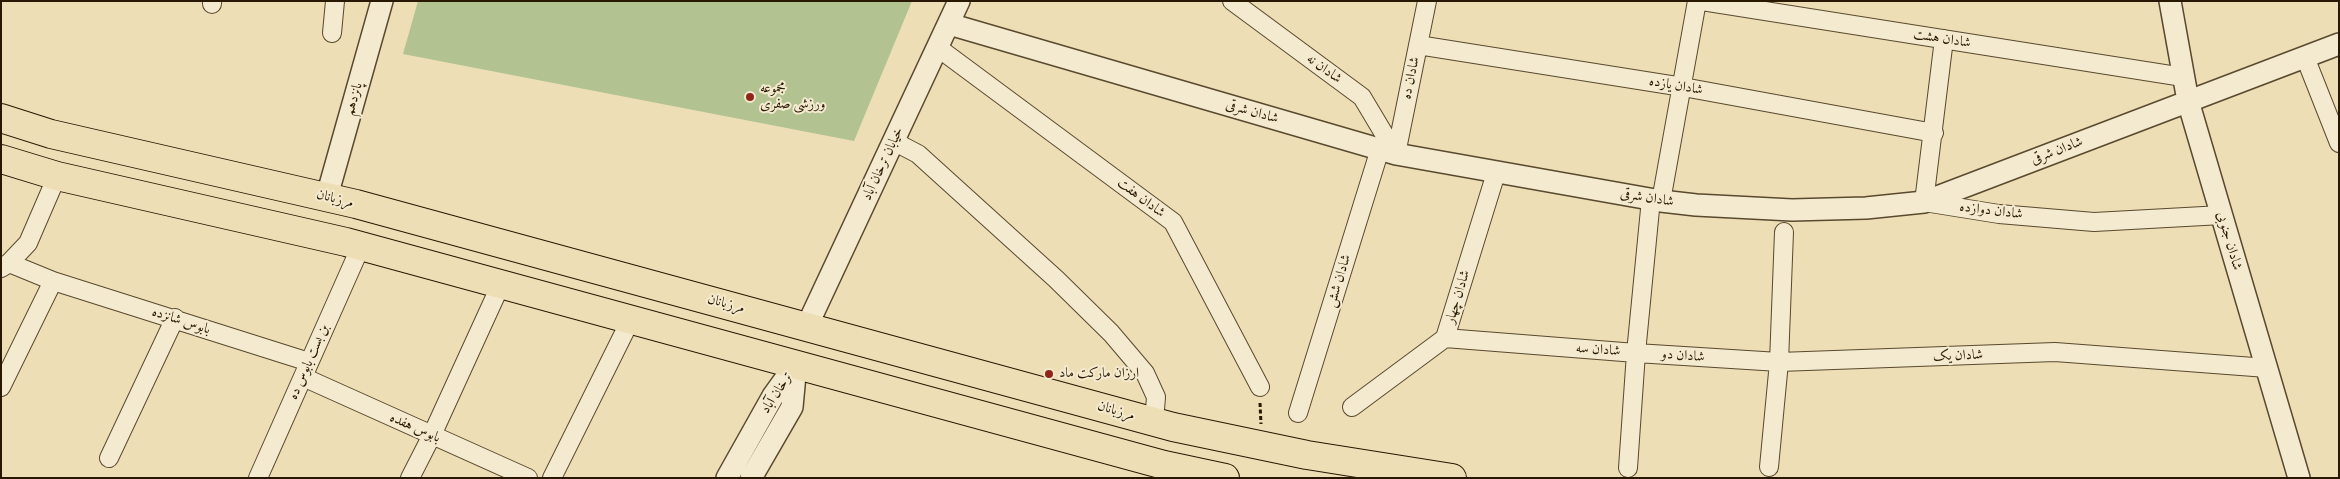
<!DOCTYPE html>
<meta charset="utf-8">
<style>
body{margin:0}
#map{position:relative;width:2340px;height:479px;overflow:hidden;background:#eddeb5;font-family:"IM FELL Great Primer",serif}
canvas{display:block}
.frame{position:absolute;inset:0;border:2px solid #281701;pointer-events:none}
</style>
<div id="map">
<canvas width="2340" height="479"></canvas>
<div class="frame"></div>
</div>
<script>
const ctx = document.querySelector('canvas').getContext('2d');
ctx.lineJoin = 'round';
function fillPath(path, color) { ctx.fillStyle = color; ctx.fill(path, 'evenodd'); }
const toPath = rows => new Path2D(rows.map(r => 'M' + r).join(''));
function strokePath(path, color, width, dash) { ctx.strokeStyle = color; ctx.lineWidth = width; ctx.lineCap = dash ? 'butt' : 'round'; ctx.setLineDash(dash || []); ctx.stroke(path); }
function drawText(font, color, halo, rows, align = 'center') {
  ctx.font = font + ' "IM FELL Great Primer",Amiri,serif'; ctx.lineWidth = 4; ctx.setLineDash([]); ctx.textBaseline = 'middle'; ctx.strokeStyle = halo; ctx.fillStyle = color; for (const [text, x, y, turn = 0] of rows) {
    ctx.save(); ctx.translate(x, y); ctx.rotate((+turn || 0) * Math.PI / 180); ctx.textAlign = isNaN(turn) ? turn : align; if (halo) ctx.strokeText(text, 0, 0); ctx.fillText(text, 0, 0); ctx.restore();
  }
}
const green = toPath([
 [418,1,912,1,854,141,403,54]
]);
const path = toPath([
 [1260,403,1261,424]
]);
const minor = toPath([
 [1232,1,1362,97,1396,154],
 [1702,1,2183,77],
 [212,4,212,1],
 [332,33,335,1],
 [1944,39,1924,202,1999,214,2094,222,2222,215],
 [1418,45,1683,87,1934,133],
 [937,47,1173,222,1260,387],
 [2305,57,2339,143],
 [893,141,918,154,1056,279,1111,333,1145,373,1156,397,1154,422],
 [1396,154,1427,1],
 [1651,199,1636,353,1779,362,1769,467],
 [1661,201,1697,1],
 [1784,232,1779,362,2055,352,2267,368],
 [9,263,28,243,57,176],
 [1,268,9,263,53,281,309,362],
 [1445,338,1636,353,1628,468],
 [303,377,528,478],
 [1,387,53,281],
 [1352,407,1445,338,1496,173],
 [1298,413,1380,149],
 [109,458,175,318],
 [258,478,361,246],
 [410,478,432,435,501,284],
 [552,478,631,319]
]);
const tertiary = toPath([
 [2170,1,2188,101,2299,478],
 [949,24,1396,154,1661,201,1696,205,1792,210,1866,208,1924,202,2339,44],
 [327,196,382,1],
 [807,326,959,1],
 [727,478,773,396,796,364],
 [751,478,792,407,796,364]
]);
const primary = toPath([
 [1,118,51,134,356,204,1173,427,1307,455,1452,478],
 [1,159,57,176,346,242,1164,465,1225,478]
]);
const markers = [
 [750,97,5,"#8f2418"],
 [1049,374,5,"#8f2418"]
];
const streetNames = [
 ["شادان هشت",1942,39,9],
 ["شادان نه",1324,69,36],
 ["شادان ده",1411,78,-78],
 ["شادان یازده",1676,86,10],
 ["پانزدهم",354,99,-74],
 ["شادان شرقی",1252,112,16],
 ["شادان شرقی",2057,151,-21],
 ["خیابان ترخان آباد",883,164,-65],
 ["شادان هفت",1141,198,37],
 ["شادان شرقی",1647,198,9],
 ["مرزبانان",335,199,14],
 ["شادان دوازده",1991,211,7],
 ["شادان جنوبی",2229,241,74],
 ["شادان شش",1339,281,-73],
 ["شادان چهار",1458,297,-73],
 ["مرزبانان",726,304,15],
 ["بابوس شانزده",181,321,18],
 ["شادان سه",1598,350,4],
 ["شادان دو",1683,356,4],
 ["شادان یک",1958,356,-2],
 ["بن بست بابوس ده",309,362,-66],
 ["ترخان آباد",777,393,-57],
 ["مرزبانان",1116,411,16],
 ["بابوس هفده",415,428,24]
];
const poiNames = [
 ["مجموعه",760,89],
 ["ورزشی صفری",760,105],
 ["ارزان مارکت ماد",1059,374]
];
fillPath(green, '#b3c291');
strokePath(minor, '#59492e', 20);
strokePath(tertiary, '#59492e', 24);
strokePath(primary, '#281701', 30);
strokePath(path, '#281701', 3, [4, 2.5]);
strokePath(minor, '#f3eacf', 18);
strokePath(tertiary, '#f3eacf', 21);
strokePath(primary, '#eddeb5', 28);
for (const [x, y, r, color] of markers) { const dot = new Path2D(); dot.arc(x, y, r, 0, 2 * Math.PI); ctx.fillStyle = color; ctx.fill(dot); strokePath(dot, '#f3eacf', 2); }
drawText('14px', '#281701', '#f3eacf', streetNames);
drawText('14px', '#281701', '#f3eacf', poiNames, 'left');
</script>
